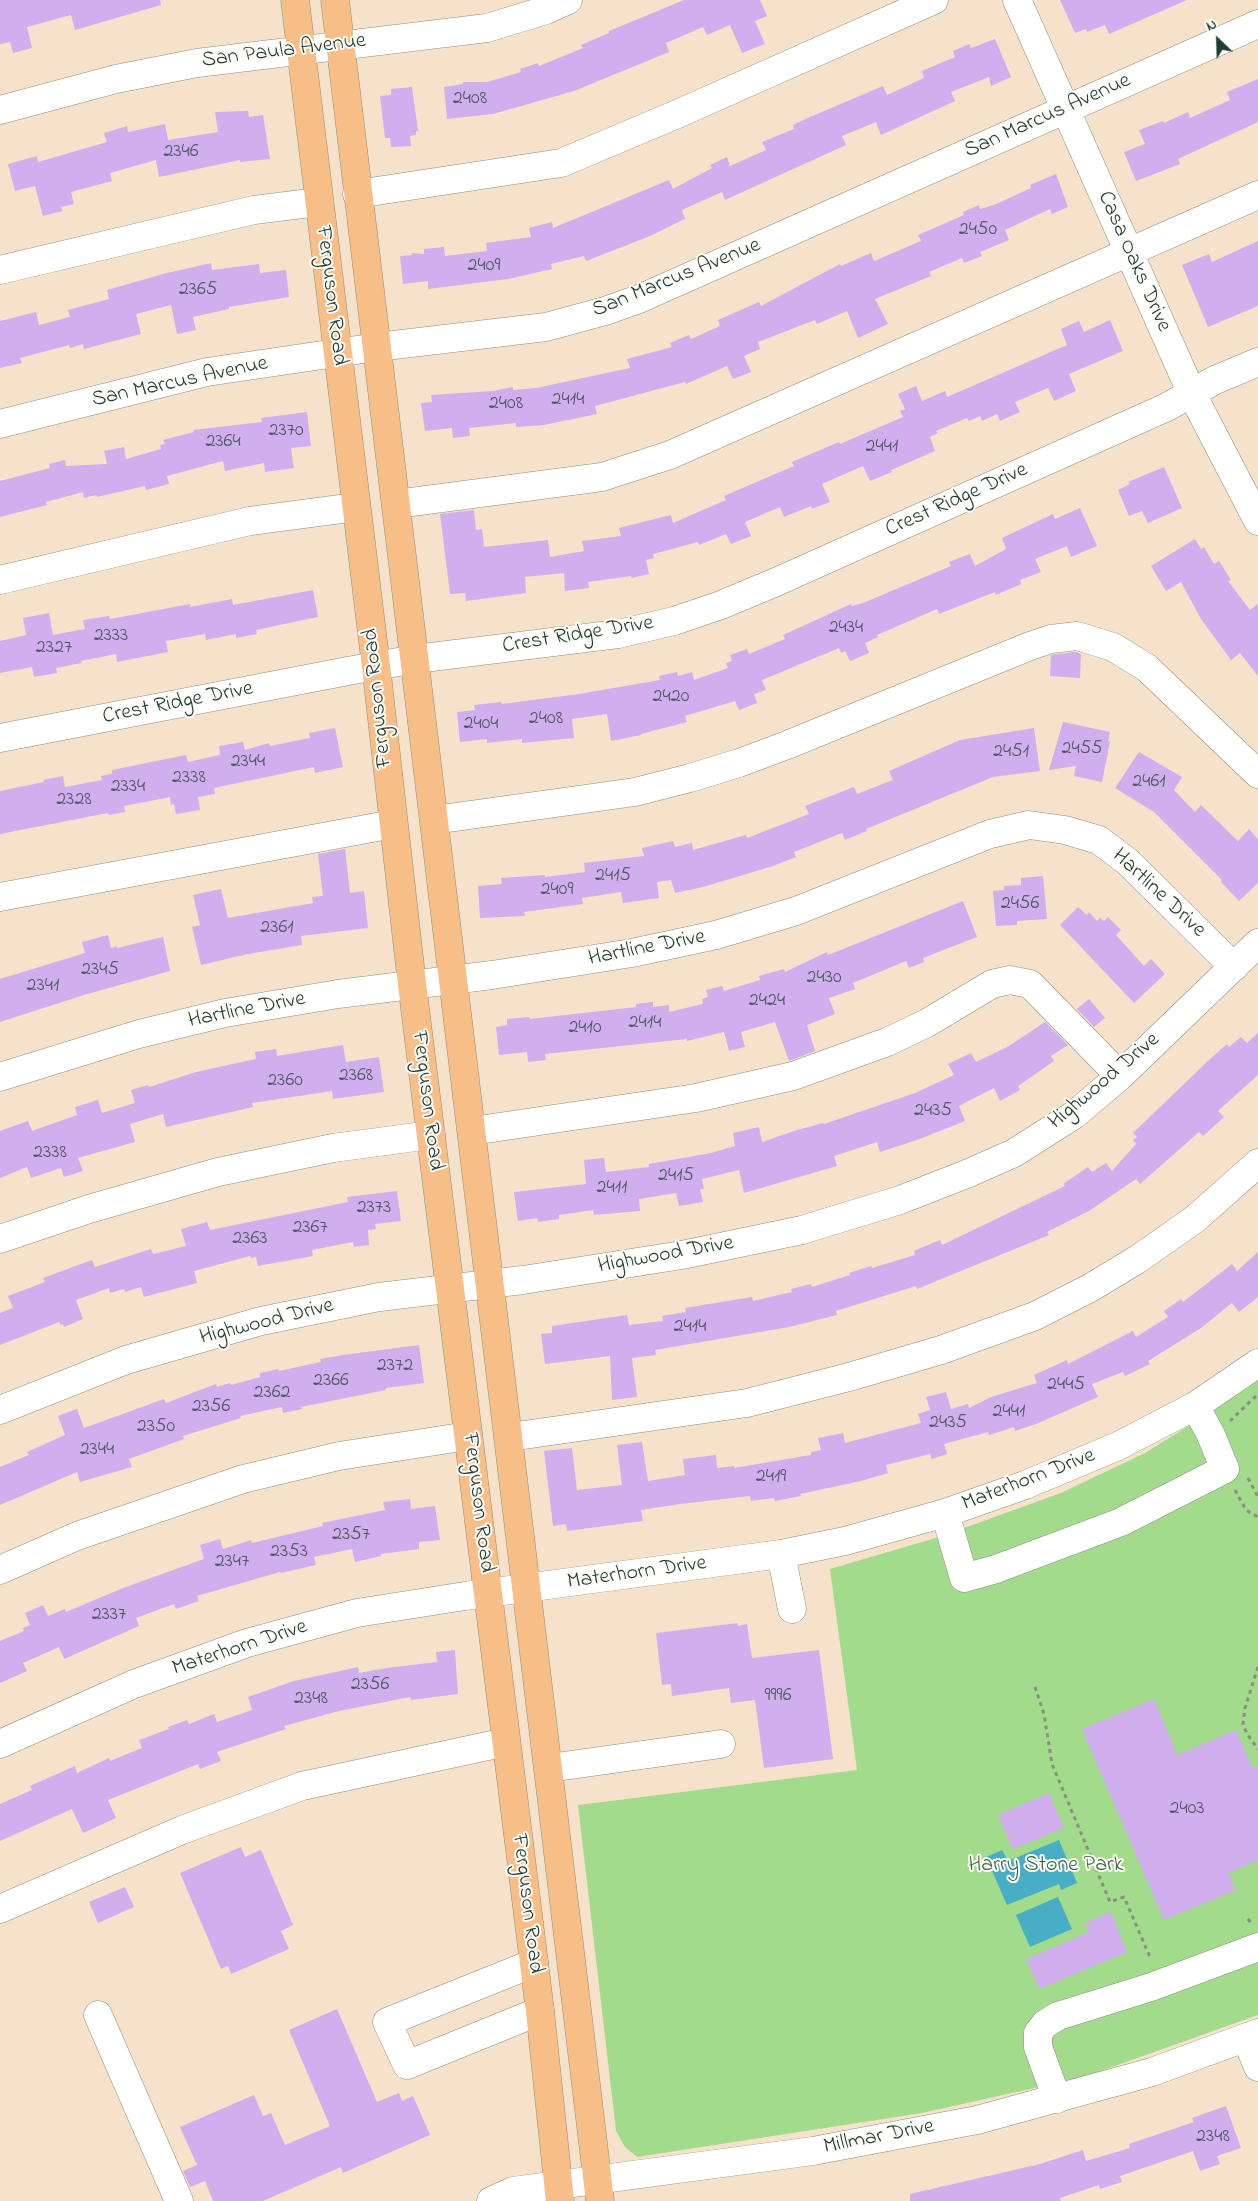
<!DOCTYPE html>
<style>
body{margin:0}
#map{position:relative;width:1258px;height:2201px;overflow:hidden;background:#f6e2ca;font-family:"Indie Flower",sans-serif}
canvas{display:block}
.north{position:absolute;left:1193px;top:15px;width:50px;height:50px;-webkit-text-stroke:4px #fdfcf7;paint-order:stroke;rotate:336deg;font-size:14px;font-weight:700;line-height:20px;text-align:center;color:#1f3d34}
.north::after{content:'';display:block;margin:auto;width:18px;height:22px;background:#1f3d34;clip-path:polygon(50% 0,100% 100%,50% 72%,0 100%)}
</style>
<div id="map">
<canvas width="1258" height="2201"></canvas>
<div class="north">N</div>
</div>
<script>
const ctx = document.querySelector('canvas').getContext('2d');
ctx.lineJoin = 'round';
function fillPath(path, color) { ctx.fillStyle = color; ctx.fill(path, 'evenodd'); }
const toPath = rows => new Path2D(rows.map(r => 'M' + r).join(''));
function strokePath(path, color, width, dash) { ctx.strokeStyle = color; ctx.lineWidth = width; ctx.lineCap = dash ? 'butt' : 'round'; ctx.setLineDash(dash || []); ctx.stroke(path); }
function drawText(font, color, halo, rows, align = 'center') {
  ctx.font = font + ' "Indie Flower",sans-serif'; ctx.lineWidth = 4; ctx.setLineDash([]); ctx.textBaseline = 'middle'; ctx.strokeStyle = halo; ctx.fillStyle = color; for (const [text, x, y, turn = 0] of rows) {
    ctx.save(); ctx.translate(x, y); ctx.rotate((+turn || 0) * Math.PI / 180); ctx.textAlign = isNaN(turn) ? turn : align; if (halo) ctx.strokeText(text, 0, 0); ctx.fillText(text, 0, 0); ctx.restore();
  }
}
const green = toPath([
 [1258,1379,1258,2015,1084,2077,922,2113,637,2157,625,2147,616,2131,578,1805,857,1770,830,1569,939,1537,1061,1493,1145,1453,1211,1412]
]);
const water = toPath([
 [1059,1840,1077,1883,1061,1890,1059,1884,1007,1905,986,1857,1002,1850,1008,1861],
 [1058,1897,1072,1929,1030,1947,1016,1915]
]);
const building = toPath([
 [0,0,160,0,161,5,75,30,71,15,27,27,32,48,13,53,10,42,0,44],
 [684,0,760,0,767,16,755,21,765,44,742,53,730,25,707,35,703,27,666,43,669,52,574,91,493,114,447,119,444,87,463,84,463,82,487,82,521,72,520,69,538,63,539,66,583,48,581,45,609,33,609,31],
 [1060,0,1187,0,1109,34,1105,25,1087,32,1086,29,1075,33],
 [995,39,1011,77,991,86,989,77,951,92,955,101,881,135,876,122,842,136,846,145,725,200,722,192,682,210,685,219,650,236,586,261,584,256,551,264,552,269,508,279,428,289,428,281,403,284,400,256,412,255,412,253,424,254,424,249,444,247,445,256,487,251,486,243,531,237,529,228,552,222,553,228,669,180,673,189,712,168,710,165,727,157,730,166,766,150,762,142,794,129,793,125,810,117,883,86,887,95,924,78,922,71,955,57,953,51,969,44,971,48],
 [1258,79,1258,122,1178,159,1180,164,1136,181,1124,152,1145,144,1139,130,1163,121,1164,123,1188,112,1190,118,1230,100,1227,92],
 [412,87,418,131,416,131,416,135,410,136,411,146,391,147,390,138,385,138,380,96,391,95,391,89],
 [248,111,249,117,263,115,270,159,240,162,240,160,159,177,156,160,110,173,112,181,71,192,74,204,61,207,63,211,43,216,35,186,15,191,8,164,37,156,38,162,107,142,104,133,127,126,128,132,165,124,168,140,218,132,215,112],
 [1056,174,1068,207,1052,214,1050,209,1005,230,1009,240,980,252,982,256,964,263,962,258,929,272,931,276,875,299,888,324,858,338,847,311,817,324,815,320,758,342,760,349,744,356,751,372,733,379,727,366,686,384,685,382,595,406,597,414,544,425,516,427,516,423,469,428,470,436,453,438,452,428,425,431,421,403,432,402,431,395,493,391,513,387,513,390,536,388,630,368,627,359,672,347,670,343,689,335,691,339,720,326,718,320,759,302,761,306,840,264,841,266,871,253,874,261,921,241,918,235,964,215,963,212,979,205,980,209,994,205,1031,188,1030,185],
 [1258,241,1258,306,1208,327,1182,265,1209,254,1212,262],
 [211,263,212,270,259,264,260,273,286,270,289,297,229,307,229,309,193,317,196,330,177,334,171,305,136,314,141,334,84,349,83,344,70,348,69,345,20,358,22,363,0,368,0,321,36,312,39,325,70,317,68,310,109,299,107,290,167,273],
 [1110,320,1123,351,1069,374,1076,391,1054,401,1048,388,1015,402,1020,412,1000,421,997,414,982,421,980,416,969,421,967,418,936,431,938,433,930,437,935,451,891,470,892,472,870,481,863,466,822,484,830,502,812,509,811,506,784,517,780,507,745,522,751,536,731,544,726,534,699,545,698,542,653,554,654,558,646,560,649,574,632,578,631,576,588,582,589,588,565,591,564,573,525,577,526,593,466,601,465,593,450,594,440,514,474,510,476,530,482,529,484,547,548,540,550,557,584,551,582,541,621,536,619,528,671,515,673,523,726,500,724,496,794,466,792,462,839,442,840,444,903,417,900,411,905,409,898,394,916,386,922,401,945,391,947,397,1067,345,1061,329,1079,321,1084,332],
 [307,412,311,446,291,448,294,468,265,472,264,463,225,471,223,461,167,476,169,484,146,490,145,486,97,497,96,495,84,498,83,492,46,502,47,505,0,517,0,481,50,468,49,464,65,460,66,466,107,464,104,451,124,447,126,459,161,449,160,445,165,444,163,440,194,432,193,430,262,422,261,418],
 [1164,467,1182,508,1148,523,1142,511,1129,516,1118,490,1130,484,1128,482],
 [1080,508,1097,546,1071,557,1067,546,1035,559,1041,572,1020,580,1021,584,996,595,995,592,939,614,937,609,877,635,878,637,865,643,869,653,850,661,845,651,841,653,839,648,762,680,766,690,754,694,757,703,739,710,735,701,685,716,687,722,641,734,641,735,611,741,607,714,572,719,574,738,522,743,522,739,487,743,487,739,460,742,457,712,475,710,474,705,501,702,502,704,579,694,660,680,659,676,677,672,678,676,692,672,694,680,728,668,726,663,732,661,730,655,747,649,749,654,785,639,783,635,851,604,852,606,863,603,951,566,949,562,970,554,975,566,1006,549,1002,538,1053,514,1055,519],
 [1195,539,1201,549,1204,547,1214,564,1219,561,1231,580,1228,581,1250,610,1258,604,1258,676,1240,653,1231,660,1201,619,1181,582,1166,591,1151,566],
 [313,590,318,617,256,630,257,634,236,638,236,634,206,640,205,634,166,641,168,652,117,662,116,654,81,661,82,663,56,668,57,673,34,677,32,667,0,673,0,641,26,635,23,618,49,613,53,635,85,629,83,620,109,616,110,619,190,604,190,607,232,599,233,605],
 [1076,652,1081,654,1080,678,1050,676,1051,655],
 [1063,722,1110,732,1108,741,1110,742,1102,782,1074,776,1076,766,1049,770],
 [335,728,343,767,315,773,314,767,214,788,215,794,198,797,200,810,176,814,174,804,171,805,170,797,124,806,125,812,109,815,108,813,0,834,0,791,44,782,43,780,63,776,65,787,102,780,101,776,112,774,112,770,186,755,188,762,220,755,219,746,243,742,245,750,269,743,270,746,310,738,309,733],
 [1034,728,1040,771,993,777,866,829,867,831,845,840,842,833,794,852,796,857,773,866,703,887,675,893,671,880,657,882,659,898,623,903,621,892,582,898,583,904,524,912,525,916,480,918,478,886,502,884,501,878,545,875,545,877,585,872,584,863,644,856,642,848,673,841,675,847,692,843,693,850,746,835,747,838,809,814,805,806,854,787,857,794,893,780,889,771,960,740],
 [1139,752,1182,777,1174,790,1195,812,1201,805,1238,841,1249,829,1258,839,1258,883,1239,901,1221,882,1222,880,1154,812,1115,788],
 [345,849,350,893,364,891,368,928,301,936,302,945,248,954,201,965,192,927,200,925,193,895,221,889,228,918,313,903,312,897,323,896,318,854],
 [1043,876,1047,919,1017,921,1017,925,996,926,993,891,1004,890,1004,886,1021,885,1021,878],
 [963,901,977,937,923,958,924,962,909,968,906,961,853,983,855,989,829,998,835,1014,807,1025,815,1051,789,1061,775,1022,741,1032,745,1047,729,1051,724,1032,687,1041,687,1039,545,1054,546,1060,528,1062,527,1052,499,1055,496,1027,507,1025,507,1019,529,1017,530,1019,636,1007,636,1004,653,1002,653,1007,669,1005,669,1012,703,1004,702,999,708,997,706,990,722,986,724,991,760,980,759,976,784,969,785,972,827,952,828,955],
 [1078,907,1087,915,1089,912,1097,921,1100,918,1104,921,1108,917,1121,930,1116,935,1144,966,1151,959,1165,974,1134,1003,1060,925],
 [108,935,111,948,117,946,117,948,163,937,170,971,84,995,0,1022,0,979,85,953,82,942],
 [1089,999,1105,1018,1094,1027,1077,1009],
 [1045,1022,1068,1045,1051,1056,1054,1061,1018,1086,1020,1090,1000,1101,994,1088,959,1106,965,1121,917,1140,880,1152,877,1142,834,1156,837,1166,744,1193,739,1170,702,1179,704,1189,700,1189,703,1202,679,1206,676,1193,639,1199,640,1211,594,1215,593,1210,559,1215,559,1219,538,1222,537,1218,518,1221,514,1192,586,1184,584,1160,604,1158,606,1172,649,1167,649,1164,711,1153,735,1146,733,1133,759,1127,762,1142,797,1130,823,1123,824,1124,915,1093,954,1075,948,1064,971,1053,976,1062,1009,1046],
 [1258,1033,1258,1075,1218,1111,1224,1117,1203,1136,1199,1132,1140,1184,1136,1179,1089,1211,1047,1232,1049,1235,917,1289,916,1286,836,1311,837,1315,789,1327,655,1350,656,1355,632,1358,637,1397,612,1400,610,1356,545,1364,541,1334,552,1333,552,1326,627,1315,629,1325,663,1321,662,1316,686,1312,685,1308,752,1297,753,1301,792,1292,791,1289,811,1284,812,1287,850,1275,849,1273,871,1266,872,1268,915,1255,914,1251,940,1240,942,1245,1065,1186,1063,1184,1088,1167,1092,1172,1106,1163,1112,1171,1136,1144,1133,1140,1137,1137,1133,1133,1209,1060,1227,1044,1229,1047,1241,1037,1247,1043],
 [343,1045,346,1062,379,1057,384,1092,333,1099,332,1091,252,1103,253,1107,166,1127,163,1114,130,1124,135,1142,78,1158,83,1171,64,1177,61,1168,31,1178,27,1167,0,1178,0,1131,28,1121,32,1131,77,1115,75,1107,98,1100,102,1113,135,1103,131,1090,148,1085,149,1087,196,1072,256,1059,255,1052,276,1049,277,1056],
 [397,1191,401,1221,375,1224,376,1229,368,1230,369,1245,354,1247,353,1242,312,1250,313,1256,258,1266,256,1257,251,1258,250,1256,194,1271,197,1283,144,1297,141,1287,125,1292,124,1289,110,1293,109,1288,76,1300,83,1319,64,1327,63,1324,61,1325,59,1322,0,1345,0,1313,13,1308,8,1296,45,1282,43,1278,92,1260,95,1267,151,1249,153,1254,186,1246,181,1229,207,1222,210,1230,348,1202,347,1197],
 [1258,1252,1258,1297,1239,1312,1232,1303,1201,1328,1148,1361,1150,1364,1125,1376,1123,1372,1092,1384,1098,1397,1036,1424,1015,1431,1014,1427,989,1435,988,1432,944,1444,947,1454,932,1459,930,1454,886,1465,888,1473,861,1481,800,1494,801,1496,775,1501,774,1498,751,1501,750,1496,680,1504,641,1510,643,1521,567,1531,566,1524,553,1526,544,1451,572,1448,577,1490,622,1485,617,1445,642,1442,648,1481,685,1475,683,1459,716,1455,717,1468,734,1466,734,1468,811,1455,811,1452,821,1450,818,1438,843,1433,845,1443,921,1423,918,1414,930,1410,926,1397,946,1392,951,1409,968,1404,969,1408,991,1397,1037,1383,1034,1375,1067,1360,1068,1364,1133,1331,1136,1337,1168,1317,1164,1311,1181,1299,1183,1302,1232,1264,1237,1271],
 [419,1345,424,1383,386,1388,386,1390,301,1407,302,1409,283,1413,282,1407,240,1416,241,1418,183,1436,184,1439,129,1459,132,1467,80,1482,77,1472,0,1505,0,1467,29,1455,27,1452,65,1435,58,1416,77,1409,84,1428,164,1399,166,1403,216,1384,217,1387,230,1383,231,1385,260,1377,260,1373,278,1369,279,1371,321,1362,320,1359,343,1355],
 [410,1499,411,1509,435,1506,440,1540,419,1542,419,1549,381,1554,381,1556,355,1562,352,1549,314,1557,316,1565,281,1573,280,1572,197,1596,199,1601,176,1609,174,1604,136,1618,139,1626,64,1659,59,1647,23,1663,27,1671,0,1683,0,1641,24,1631,23,1628,30,1625,25,1613,43,1605,48,1616,65,1609,66,1612,123,1588,204,1559,200,1545,220,1539,223,1549,251,1540,252,1543,323,1526,322,1523,385,1510,383,1502],
 [738,1623,738,1626,747,1624,752,1658,819,1650,833,1759,764,1768,755,1700,731,1703,729,1688,672,1696,671,1684,662,1685,656,1633],
 [455,1650,458,1694,411,1700,410,1697,339,1711,284,1726,286,1729,217,1752,221,1761,200,1769,198,1764,108,1800,116,1818,83,1833,72,1809,0,1841,0,1804,32,1790,30,1786,75,1766,77,1773,109,1758,110,1761,142,1748,139,1740,169,1729,168,1727,187,1720,189,1724,214,1714,217,1722,252,1710,248,1697,294,1681,358,1667,359,1673,387,1668,437,1662,436,1652],
 [1154,1699,1177,1755,1236,1730,1253,1769,1258,1766,1258,1860,1228,1873,1236,1890,1164,1920,1082,1729],
 [1049,1793,1064,1828,1013,1849,998,1815],
 [241,1847,245,1857,261,1850,293,1925,281,1931,289,1949,231,1974,228,1966,221,1969,180,1873],
 [125,1887,134,1907,98,1923,89,1902],
 [1111,1912,1127,1952,1039,1989,1026,1959,1089,1932,1085,1923],
 [337,2009,377,2102,399,2093,402,2101,413,2096,430,2135,343,2173,341,2167,263,2201,213,2201,205,2181,190,2187,183,2171,197,2165,180,2127,254,2095,263,2116,271,2113,285,2145,330,2126,289,2030],
 [1226,2106,1241,2148,1217,2156,1220,2164,1200,2171,1193,2151,1120,2176,1122,2182,1100,2189,1099,2185,1060,2198,1061,2201,910,2201,910,2194,1040,2164,1083,2150,1086,2161,1130,2148,1129,2144,1194,2122,1192,2118]
]);
const path = toPath([
 [1230,1421,1256,1396],
 [1248,1478,1258,1497],
 [1235,1490,1246,1510,1258,1517],
 [1258,1667,1245,1708,1243,1724,1247,1734,1258,1749],
 [1035,1687,1044,1714,1052,1764,1110,1902,1124,1897,1150,1957],
 [1248,1919,1253,1925]
]);
const minor = toPath([
 [1017,0,1192,394,1258,521],
 [0,110,116,79,197,63,487,28,546,10,568,0],
 [357,194,561,163,675,115,934,0],
 [0,270,254,210,318,202],
 [0,424,207,372,377,347,546,327,605,311,639,299,1258,24],
 [396,504,602,477,670,455,1258,195],
 [0,580,250,521,356,507],
 [0,738,348,671,415,659,618,634,674,621,721,605,776,582,1167,407,1215,380,1258,362],
 [434,820,635,792,690,778,739,763,787,745,1030,646,1051,639,1077,636,1113,647,1147,668,1258,774],
 [0,897,393,824],
 [0,1077,139,1034,225,1013,338,994,492,975,632,953,716,935,796,911,990,834,1029,825,1065,830,1099,840,1128,862,1234,967],
 [472,1131,696,1098,793,1076,887,1042,927,1023,992,984,1010,980,1030,984,1120,1076],
 [0,1239,89,1209,218,1172,333,1148,431,1135],
 [0,1410,126,1360,261,1321,379,1297,523,1280,682,1255,802,1230,900,1200,969,1173,1014,1153,1074,1115,1120,1076,1258,943],
 [510,1437,747,1403,849,1377,941,1350,1035,1316,1090,1288,1138,1259,1195,1219,1258,1163],
 [945,1513,964,1578,996,1569,1121,1522,1225,1469,1210,1433,1195,1406],
 [781,1554,792,1609],
 [0,1570,77,1536,243,1479,339,1456,468,1436],
 [0,1744,134,1684,247,1643,357,1613,465,1596,781,1554,845,1541,945,1513,1025,1485,1118,1446,1195,1406,1258,1363],
 [549,1768,721,1744],
 [0,1909,182,1830,302,1786,506,1742],
 [534,1963,387,2022,407,2065,540,2011],
 [98,2015,179,2201],
 [1246,2038,1258,2067],
 [1057,2099,1038,2047,1038,2033,1045,2024,1058,2016,1151,1987,1258,1947],
 [491,2201,513,2191,813,2151,977,2120,1152,2072,1258,2033]
]);
const major = toPath([
 [295,0,376,666,412,984,540,2011,560,2201],
 [335,0,600,2201]
]);
const numberNames = [
 ["2408",470,100],
 ["2346",181,153],
 ["2450",978,231],
 ["2409",484,267],
 ["2365",198,291],
 ["2414",568,401],
 ["2408",506,405],
 ["2370",286,432],
 ["2364",223,443],
 ["2441",882,448],
 ["2434",846,629],
 ["2333",111,637],
 ["2327",54,649],
 ["2420",671,698],
 ["2408",546,720],
 ["2404",481,725],
 ["2455",1082,750],
 ["2451",1011,753],
 ["2344",248,763],
 ["2338",189,779],
 ["2461",1149,783],
 ["2334",128,788],
 ["2328",74,801],
 ["2415",613,877],
 ["2409",557,891],
 ["2456",1020,905],
 ["2361",277,929],
 ["2345",100,971],
 ["2430",824,979],
 ["2341",43,987],
 ["2424",767,1002],
 ["2414",645,1024],
 ["2410",585,1029],
 ["2368",356,1077],
 ["2360",285,1082],
 ["2435",933,1112],
 ["2338",50,1154],
 ["2415",676,1177],
 ["2411",612,1189],
 ["2373",374,1209],
 ["2367",310,1229],
 ["2363",250,1240],
 ["2414",690,1328],
 ["2372",395,1367],
 ["2366",331,1382],
 ["2445",1066,1386],
 ["2362",272,1394],
 ["2356",211,1408],
 ["2441",1009,1413],
 ["2435",948,1424],
 ["2350",156,1428],
 ["2344",97,1451],
 ["2419",771,1478],
 ["2357",351,1536],
 ["2353",289,1553],
 ["2347",232,1563],
 ["2337",109,1616],
 ["2356",370,1686],
 ["9996",778,1697],
 ["2348",311,1700],
 ["2403",1187,1810],
 ["2348",1213,2138]
];
const streetNames = [
 ["San Paula Avenue",284,52,-7],
 ["San Marcus Avenue",1048,117,-24],
 ["Casa Oaks Drive",1133,262,66],
 ["San Marcus Avenue",677,279,-22],
 ["Ferguson Road",330,296,83],
 ["San Marcus Avenue",180,383,-12],
 ["Crest Ridge Drive",957,501,-24],
 ["Crest Ridge Drive",578,636,-9],
 ["Ferguson Road",379,698,-96],
 ["Crest Ridge Drive",178,704,-11],
 ["Hartline Drive",1158,894,43],
 ["Hartline Drive",647,949,-11],
 ["Hartline Drive",247,1011,-11],
 ["Highwood Drive",1105,1082,-40],
 ["Ferguson Road",426,1101,83],
 ["Highwood Drive",666,1256,-10],
 ["Highwood Drive",267,1323,-14],
 ["Materhorn Drive",1029,1481,-21],
 ["Ferguson Road",477,1503,83],
 ["Materhorn Drive",637,1574,-8],
 ["Materhorn Drive",240,1649,-18],
 ["Ferguson Road",526,1904,83],
 ["Millmar Drive",879,2138,-11]
];
const parkNames = [
 ["Harry Stone Park",1046,1866]
];
fillPath(green, '#a3db8d');
fillPath(water, '#47aec6');
fillPath(building, '#d1aeee');
strokePath(minor, '#8a907f', 29);
strokePath(major, '#8a907f', 29);
strokePath(path, '#8a907f', 3, [4, 4]);
strokePath(minor, '#fff', 28);
strokePath(major, '#f7be87', 28);
drawText('20px', '#4c5962', null, numberNames);
drawText('22px', '#1f3d34', '#fdfcf7', streetNames);
drawText('22px', '#40644a', '#fdfcf7', parkNames);
</script>
